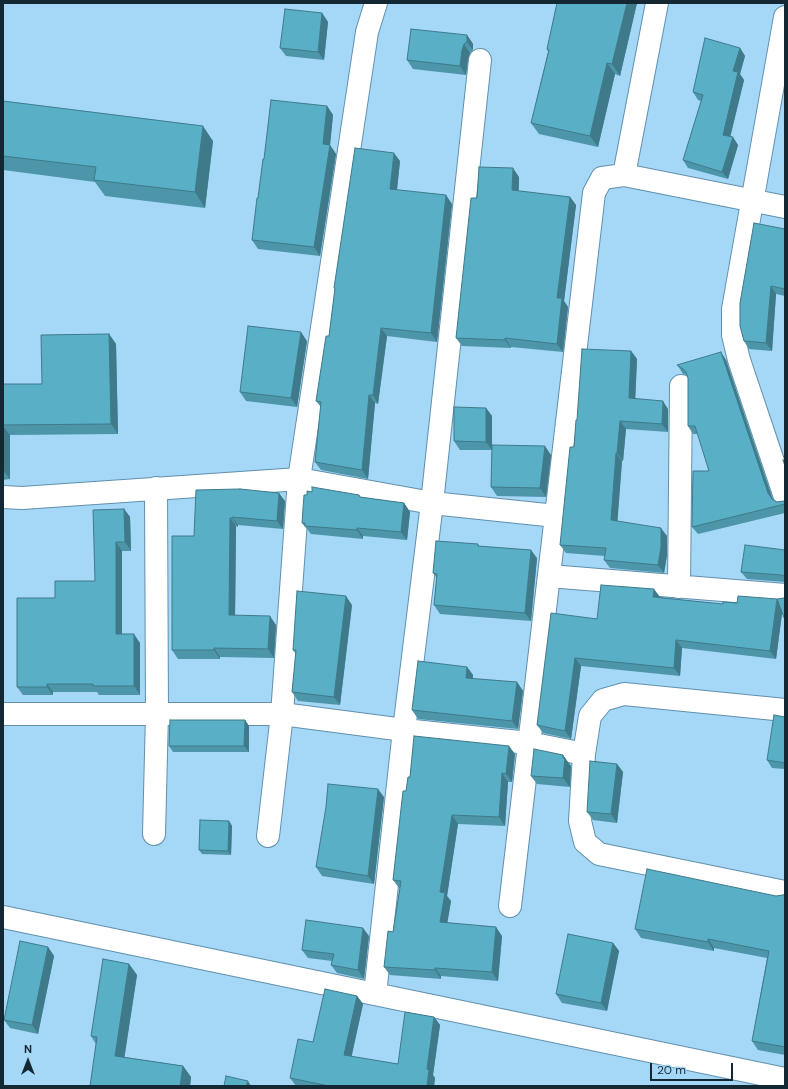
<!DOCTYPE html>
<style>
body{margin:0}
#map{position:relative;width:788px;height:1089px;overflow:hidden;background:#a5d7f7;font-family:"DM Sans",sans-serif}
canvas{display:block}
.frame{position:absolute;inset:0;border:4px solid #142834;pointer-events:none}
.north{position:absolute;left:8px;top:1041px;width:40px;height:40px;-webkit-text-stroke:3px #a5d7f7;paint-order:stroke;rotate:0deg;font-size:11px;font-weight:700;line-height:16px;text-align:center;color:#142834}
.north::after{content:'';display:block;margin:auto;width:14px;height:18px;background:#142834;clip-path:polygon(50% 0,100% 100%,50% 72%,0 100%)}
.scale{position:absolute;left:650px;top:1063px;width:83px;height:18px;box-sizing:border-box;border:2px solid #142834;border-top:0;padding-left:5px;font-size:12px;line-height:14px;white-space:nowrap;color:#142834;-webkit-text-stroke:3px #a5d7f7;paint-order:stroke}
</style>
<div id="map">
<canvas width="788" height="1089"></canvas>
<div class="frame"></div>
<div class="north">N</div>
<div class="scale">20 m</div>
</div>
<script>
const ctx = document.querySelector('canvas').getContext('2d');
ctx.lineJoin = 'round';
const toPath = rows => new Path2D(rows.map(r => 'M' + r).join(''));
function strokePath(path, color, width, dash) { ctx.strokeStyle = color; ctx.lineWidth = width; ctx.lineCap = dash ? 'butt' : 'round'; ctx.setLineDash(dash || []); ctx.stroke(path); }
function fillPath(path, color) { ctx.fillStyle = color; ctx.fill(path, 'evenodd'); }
const minor = toPath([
 [785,17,733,309,733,335,739,360,785,497],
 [624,175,657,3],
 [3,497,22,498,299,479,432,503,556,516],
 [549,576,785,595],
 [679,587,681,386],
 [785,710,624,694,603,700,590,716,584,754,580,821,585,842,599,854,785,892],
 [3,714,282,714,404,730,529,743,584,754],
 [154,834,157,714,156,488],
 [268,836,282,714,299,479,367,32,376,3],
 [510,906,594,193,602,178,624,175,785,207],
 [3,917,785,1079],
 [375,994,404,730,432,503,480,60]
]);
const wall = toPath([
 [557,3,637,3,620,76,615,74,598,147,539,134,531,123,548,52,547,49],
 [322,13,328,22,324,60,286,56,280,48],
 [467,35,473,44,473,50,470,53,468,59,466,75,413,69,407,60],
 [740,48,745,56,740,74,744,80,730,137,738,145,728,179,688,168,683,160,701,101,698,100,693,92],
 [3,101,213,141,205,208,105,196,95,182,3,170],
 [327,106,333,115,330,145,336,154,320,256,258,249,252,240,258,198],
 [400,161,397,190,452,204,437,342,387,336,378,404,375,403,368,479,321,470,315,462,321,407,316,401,329,336,335,289,334,288],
 [519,177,519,191,570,197,576,205,564,301,568,307,563,352,511,347,511,348,462,346,456,338,477,198],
 [785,229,785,296,776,294,772,351,749,349,744,341],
 [109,334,116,344,118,434,10,435,10,479,3,480,3,384,42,384],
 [307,341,297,407,246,401,240,392],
 [631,351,637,359,635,399,668,409,668,432,626,429,623,461,622,461,617,521,667,536,667,555,664,573,610,568,604,560,605,556,566,553,560,545,577,420],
 [726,360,773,499,777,502,784,501,785,500,785,513,698,534,692,527,709,471,698,434,693,434,688,426,688,378,687,375,683,374,678,366],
 [486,408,492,416,492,445,551,455,546,497,497,496,491,487,492,450,460,450,454,441],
 [240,489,285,501,283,529,238,525,238,527,236,526,235,615,276,625,274,658,220,657,220,659,178,659,172,650,194,536],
 [359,495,360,497,404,503,410,512,407,540,363,536,363,539,311,534,302,523],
 [124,509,130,517,131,551,122,551,122,634,140,643,140,695,99,695,97,692,53,692,53,695,23,695,17,687,55,598,95,581],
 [478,544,479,546,537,558,531,621,440,614,434,605,437,578,433,573],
 [785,550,785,582,747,579,741,572],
 [660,597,782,612,776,659,682,648,680,676,581,666,571,739,543,733,537,725,597,619],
 [352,605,340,705,298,701,292,692,296,654,293,650],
 [467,667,473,675,473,679,517,682,523,691,518,729,418,719,412,710],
 [785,717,785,769,772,768,767,760],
 [245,720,249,726,249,752,173,752,169,746],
 [515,754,512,782,508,782,505,826,458,824,447,896,451,901,447,923,502,936,498,981,441,976,441,979,390,975,384,967,393,932,400,888,399,888,393,880,406,791,410,777],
 [569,764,571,766,570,787,537,784,531,776],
 [617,764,623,772,617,823,593,820,587,812],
 [384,797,374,884,322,876,316,867],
 [229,821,232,826,231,855,202,854,199,850],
 [785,894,785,1055,758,1050,752,1041,767,958,714,948,714,951,641,938,635,929,776,896,783,895],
 [369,936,364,979,337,973,331,965,332,961,308,958,302,950],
 [613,943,619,951,607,1011,562,1003,556,994],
 [48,947,54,956,38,1034,10,1028,4,1020],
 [129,964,137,975,124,1057,183,1066,191,1077,190,1086,90,1086,96,1044,91,1036],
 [357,996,363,1004,351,1057,398,1064,434,1017,440,1025,433,1075,435,1078,434,1086,296,1086,290,1078,313,1042]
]);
const shadedWall = toPath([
 [627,3,637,3,620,76,612,64],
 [322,13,328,22,324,60,318,52],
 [467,35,473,44,473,50,467,42],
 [464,44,470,53,468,59,466,75,460,66,462,50],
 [740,48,745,56,740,74,744,80,729,142,723,135,733,71],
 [607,63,615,74,598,147,590,136],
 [327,106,333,115,330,145,336,154,320,256,314,247,323,144],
 [203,126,213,141,205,208,195,192],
 [733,137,738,145,728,179,722,172],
 [394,153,400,161,396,198,390,189],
 [513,168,519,177,518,199,512,190],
 [446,195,452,204,437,342,431,333],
 [570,197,576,205,564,301,568,307,563,352,557,344,557,298],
 [771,286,776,294,772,351,766,343],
 [381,328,387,336,378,404,373,395],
 [301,332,307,341,297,407,291,398],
 [109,334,116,344,118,434,111,424],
 [505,338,511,347,511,348,505,340],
 [631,351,637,359,635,406,629,398],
 [721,352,726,360,773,501,768,493],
 [369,395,375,403,368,479,362,470],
 [663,401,668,409,668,432,662,424],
 [486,408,492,416,492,450,486,442],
 [620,421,626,429,623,461,617,453],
 [3,426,10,435,10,479,3,470],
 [545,446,551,455,546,497,540,488],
 [616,453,622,461,617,528,611,520],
 [279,493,285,501,283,529,277,521],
 [404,503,410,512,407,540,401,532],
 [124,509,130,517,131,551,125,542],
 [232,517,238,525,238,527,232,518],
 [230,518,236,526,235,623,229,615],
 [357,528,363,536,363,539,357,530],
 [661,528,667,536,667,555,664,573,658,565],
 [116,542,122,551,122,643,116,634],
 [531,550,537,558,531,621,525,613],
 [654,589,660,597,653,597],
 [346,596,352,605,340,705,334,697],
 [777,599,783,607,776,659,770,651],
 [270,616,276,625,274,658,268,649],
 [134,634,140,643,140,695,134,686],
 [676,640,682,648,680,676,674,668],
 [214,648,220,657,220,659,214,650],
 [575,658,581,666,571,739,565,731],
 [467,667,473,675,472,687,466,678],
 [517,682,523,691,518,729,512,721],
 [47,684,53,692,53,695,47,687],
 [245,720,249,726,249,752,244,746],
 [509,746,515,754,512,782,506,774],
 [563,755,571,766,570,787,563,778],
 [617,764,623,772,617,823,611,814],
 [502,773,508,782,505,826,499,817],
 [378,789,384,797,374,884,368,876],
 [452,815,458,824,447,896,451,901,446,931,440,922,440,892],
 [229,821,232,826,231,855,228,851],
 [496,927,502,936,498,981,492,972],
 [363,928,369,936,364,979,358,970],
 [708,939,714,948,714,951,708,942],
 [613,943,619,951,607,1011,601,1003],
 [48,947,54,956,38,1034,32,1025],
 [129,964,137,975,123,1067,115,1056],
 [435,968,441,976,441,979,435,970],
 [357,996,363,1004,350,1064,344,1055],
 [434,1017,440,1025,433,1075,435,1078,434,1086,427,1086,427,1069],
 [183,1066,191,1077,190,1086,180,1086],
 [248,1081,251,1086,246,1086]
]);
const building = toPath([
 [557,3,627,3,612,64,607,63,590,136,531,123,549,50,547,49,557,3],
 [285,9,322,13,318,52,280,48,285,9],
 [411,29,467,35,467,42,464,44,462,50,460,66,407,60,411,29],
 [705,38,740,48,733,71,738,72,723,135,733,137,722,172,683,160,703,95,693,92,705,38],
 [271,100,327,106,323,144,330,145,314,247,252,240,257,198,258,198,263,159,264,159,271,100],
 [3,101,203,126,195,192,94,180,96,167,3,156,3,101],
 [355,148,394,153,390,189,446,195,431,333,381,328,373,395,369,395,362,470,315,462,321,402,316,401,326,336,329,336,335,288,334,288,355,148],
 [479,167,513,168,512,190,570,197,557,298,562,298,557,344,505,338,505,340,456,338,471,198,477,198,479,167],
 [754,223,785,229,785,289,771,286,766,343,744,341,740,326,740,303,754,223],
 [248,326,301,332,291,398,240,392,248,326],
 [109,334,111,424,3,425,3,384,42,384,41,335,109,334],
 [582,349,631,351,629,398,663,401,662,424,620,421,617,453,616,453,611,520,661,528,661,547,658,565,604,560,606,548,560,545,570,447,574,447,576,420,577,420,582,349],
 [721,352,768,493,772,499,777,502,784,501,785,500,785,504,692,527,693,471,709,471,695,426,688,426,688,378,686,372,682,368,678,366,677,365,721,352],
 [454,407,486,408,486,442,454,441,454,407],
 [492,445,545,446,540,488,491,487,492,445],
 [783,460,785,460,785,466,783,460],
 [312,487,359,495,360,497,404,503,401,532,357,528,357,530,305,526,305,523,302,523,304,495,307,495,307,491,312,492,312,487],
 [240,489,279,493,277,521,232,517,232,518,230,518,229,615,270,616,268,649,214,648,214,650,172,650,172,536,194,536,196,490,240,489],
 [124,509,125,542,116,542,116,634,134,634,134,686,93,686,93,684,47,684,47,687,17,687,17,598,55,598,55,581,95,581,93,510,124,509],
 [436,541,478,544,478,546,531,550,525,613,434,605,437,574,433,573,436,541],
 [745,545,785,550,785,576,781,575,741,572,745,545],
 [601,585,654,589,653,597,723,604,723,602,737,603,738,596,777,599,770,651,676,640,674,668,575,658,565,731,537,725,551,613,597,619,601,585],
 [297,591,346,596,334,697,292,692,296,650,293,650,297,591],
 [785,597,785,620,777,599,784,598,785,597],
 [418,661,467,667,466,678,517,682,512,721,412,710,418,661],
 [774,715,785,717,785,763,767,760,774,715],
 [170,720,245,720,244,746,169,746,170,720],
 [414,736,509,746,506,774,502,773,499,817,452,815,440,892,445,893,440,922,496,927,492,972,435,968,435,970,384,967,388,931,393,932,401,881,393,880,403,791,406,791,408,777,410,777,414,736],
 [534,749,563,755,563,758,565,758,563,778,531,776,534,749],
 [590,761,617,764,611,814,587,812,590,761],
 [328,784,378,789,368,876,316,867,326,807,328,784],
 [200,820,229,821,228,851,199,850,200,820],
 [647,869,776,896,783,895,785,894,785,1047,752,1041,769,951,708,939,708,942,635,929,647,869],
 [306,920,363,928,358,970,331,965,334,954,302,950,306,920],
 [568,934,613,943,601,1003,556,994,568,934],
 [20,941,48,947,32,1025,4,1020,20,941],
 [103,959,129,964,115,1056,183,1066,180,1086,90,1086,97,1037,91,1036,103,959],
 [325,989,357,996,344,1055,398,1064,405,1012,434,1017,427,1069,429,1070,427,1086,329,1086,290,1078,298,1039,313,1042,325,989],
 [226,1076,248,1081,246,1086,224,1086,226,1076]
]);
strokePath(minor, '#6090ae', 24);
strokePath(minor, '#fff', 22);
fillPath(wall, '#4d96a9');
fillPath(shadedWall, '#3e7a8a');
fillPath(building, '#59afc5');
strokePath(building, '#3e7a8a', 1);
</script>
